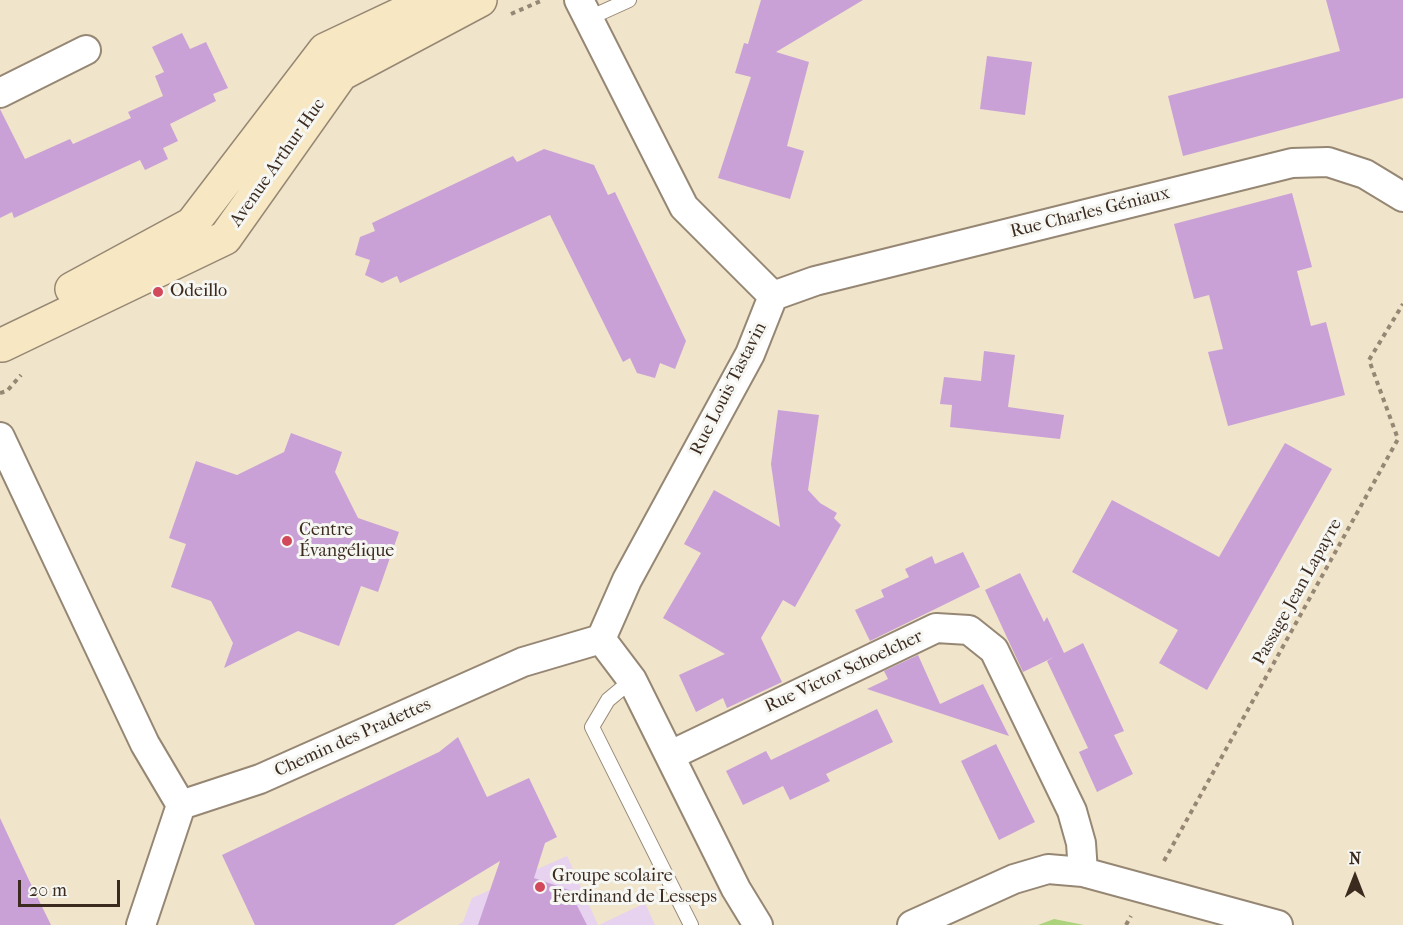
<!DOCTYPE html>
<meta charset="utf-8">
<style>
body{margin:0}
#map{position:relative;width:1403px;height:925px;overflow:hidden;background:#f0e4ca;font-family:"IM FELL French Canon",serif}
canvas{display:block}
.north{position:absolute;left:1325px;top:847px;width:60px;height:60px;-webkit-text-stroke:4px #f6f6f2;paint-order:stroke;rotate:0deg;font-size:16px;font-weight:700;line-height:24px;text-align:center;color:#3b2a1e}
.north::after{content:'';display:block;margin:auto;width:21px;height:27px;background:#3b2a1e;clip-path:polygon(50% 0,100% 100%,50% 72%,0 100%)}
.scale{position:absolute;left:18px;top:880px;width:102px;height:27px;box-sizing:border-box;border:3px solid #3b2a1e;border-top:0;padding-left:8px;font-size:18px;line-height:21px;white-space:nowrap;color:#3b2a1e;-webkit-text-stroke:4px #f6f6f2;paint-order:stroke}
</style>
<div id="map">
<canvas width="1403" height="925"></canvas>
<div class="north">N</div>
<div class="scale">20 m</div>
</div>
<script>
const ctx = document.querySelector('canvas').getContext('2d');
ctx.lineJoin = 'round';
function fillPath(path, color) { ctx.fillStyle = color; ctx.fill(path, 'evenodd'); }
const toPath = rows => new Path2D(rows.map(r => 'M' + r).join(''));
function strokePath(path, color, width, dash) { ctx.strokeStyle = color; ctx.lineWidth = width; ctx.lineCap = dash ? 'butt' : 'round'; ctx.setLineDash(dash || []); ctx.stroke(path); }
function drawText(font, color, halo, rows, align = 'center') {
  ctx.font = font + ' "IM FELL French Canon",serif'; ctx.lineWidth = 6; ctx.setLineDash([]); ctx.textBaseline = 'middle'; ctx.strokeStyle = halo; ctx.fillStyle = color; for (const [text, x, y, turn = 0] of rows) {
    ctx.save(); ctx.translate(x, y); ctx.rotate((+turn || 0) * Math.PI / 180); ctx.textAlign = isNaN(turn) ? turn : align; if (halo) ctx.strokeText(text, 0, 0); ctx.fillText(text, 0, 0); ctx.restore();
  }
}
const built = toPath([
 [567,856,598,925,458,925,463,922,472,898],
 [645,903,655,925,599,925]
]);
const green = toPath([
 [1054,919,1084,925,1038,925]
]);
const building = toPath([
 [761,0,863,0,776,52,809,62,787,146,804,151,790,199,718,178,751,77,735,73,744,43,748,44],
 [1326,0,1403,0,1403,98,1183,156,1168,96,1340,51],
 [182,33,190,49,206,42,228,88,213,94,216,101,170,124,178,141,163,148,168,159,145,170,140,160,14,218,12,212,0,218,0,109,25,159,70,139,73,144,131,118,128,112,163,96,155,76,164,72,152,47],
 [987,56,1032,62,1025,115,980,109],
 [544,149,594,165,608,195,615,192,686,341,675,369,660,363,655,378,637,373,630,358,623,362,550,215,400,283,397,276,382,283,365,275,370,260,355,255,360,237,375,231,372,223,513,156,517,162],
 [1292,193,1312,267,1297,271,1311,326,1326,322,1345,395,1228,426,1208,352,1223,349,1209,295,1194,299,1174,224],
 [984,351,1015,355,1008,407,1064,415,1060,439,950,427,952,405,940,404,944,377,981,381],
 [778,410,819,415,808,490,820,503,837,513,834,518,841,525,795,607,783,600,761,638,782,682,727,708,723,698,696,712,679,675,725,654,663,618,701,553,684,544,714,490,780,527,771,464],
 [291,433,342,452,335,472,358,518,399,532,378,592,361,586,339,646,298,631,224,668,233,643,211,601,171,587,186,544,169,538,196,461,237,475,284,452],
 [1285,443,1332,469,1207,690,1159,663,1178,630,1072,572,1112,500,1219,557],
 [963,552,980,587,870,641,855,610,884,597,881,590,909,577,905,569,932,556,935,564],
 [1020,573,1044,622,1047,617,1064,653,1083,643,1124,731,1114,735,1133,774,1097,792,1079,752,1088,748,1047,661,1054,657,1023,672,985,590],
 [918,655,940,704,983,684,1009,736,867,689,888,679,884,671],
 [877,709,893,742,826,774,830,781,790,800,783,786,743,805,726,771,766,751,771,760],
 [458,737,487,797,529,778,557,837,545,843,534,878,569,890,587,925,478,925,500,861,394,925,255,925,222,855,439,752],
 [996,744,1035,822,999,840,961,761],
 [0,818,28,878,51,925,0,925]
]);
const path = toPath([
 [511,14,543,0],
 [0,393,7,391,21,375],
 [1164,861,1398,439,1369,360,1403,304],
 [1126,925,1131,916]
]);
const lane = toPath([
 [587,19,629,0],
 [632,680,608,700,592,727,691,925]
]);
const street = toPath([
 [579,0,684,207,773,296,750,354,627,580,601,639],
 [0,93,86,50],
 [773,296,815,281,1292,163,1328,162,1365,174,1403,197],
 [0,437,145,744,181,805,260,779,523,662,601,639,632,680,736,889,758,925],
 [671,755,936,628,969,630,994,650,1072,811,1081,843,1083,872],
 [141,925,181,805],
 [912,925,1014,879,1048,869,1083,872,1278,925]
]);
const secondary = toPath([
 [72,289,192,224,325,50,431,0],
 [2,345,225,238,341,74,480,0]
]);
const markers = [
 [158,292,6,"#d1495b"],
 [287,541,6,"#d1495b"],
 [540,887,6,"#d1495b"]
];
const streetNames = [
 ["Avenue Arthur Huc",278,163,-55],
 ["Rue Charles Géniaux",1090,213,-14],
 ["Rue Louis Tastavin",729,389,-63],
 ["Passage Jean Lapayre",1298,592,-61],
 ["Rue Victor Schoelcher",844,672,-25],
 ["Chemin des Pradettes",353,738,-24]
];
const poiNames = [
 ["Odeillo",170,292],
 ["Centre",299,531],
 ["Évangélique",299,552],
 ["Groupe scolaire",552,877],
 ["Ferdinand de Lesseps",552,898]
];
fillPath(built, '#e7d2ef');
fillPath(green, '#acd27c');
fillPath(building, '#c9a1d7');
strokePath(lane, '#968774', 16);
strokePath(street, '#968774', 32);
strokePath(secondary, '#968774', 36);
strokePath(path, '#968774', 4, [4.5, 4.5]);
strokePath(lane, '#fff', 14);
strokePath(street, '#fff', 28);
strokePath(secondary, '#f7e8c3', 33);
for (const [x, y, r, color] of markers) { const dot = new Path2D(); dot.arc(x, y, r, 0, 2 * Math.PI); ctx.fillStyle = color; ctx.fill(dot); strokePath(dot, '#f6f6f2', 2); }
drawText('18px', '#3b2a1e', '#f6f6f2', streetNames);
drawText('18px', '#3b2a1e', '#f6f6f2', poiNames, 'left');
</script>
